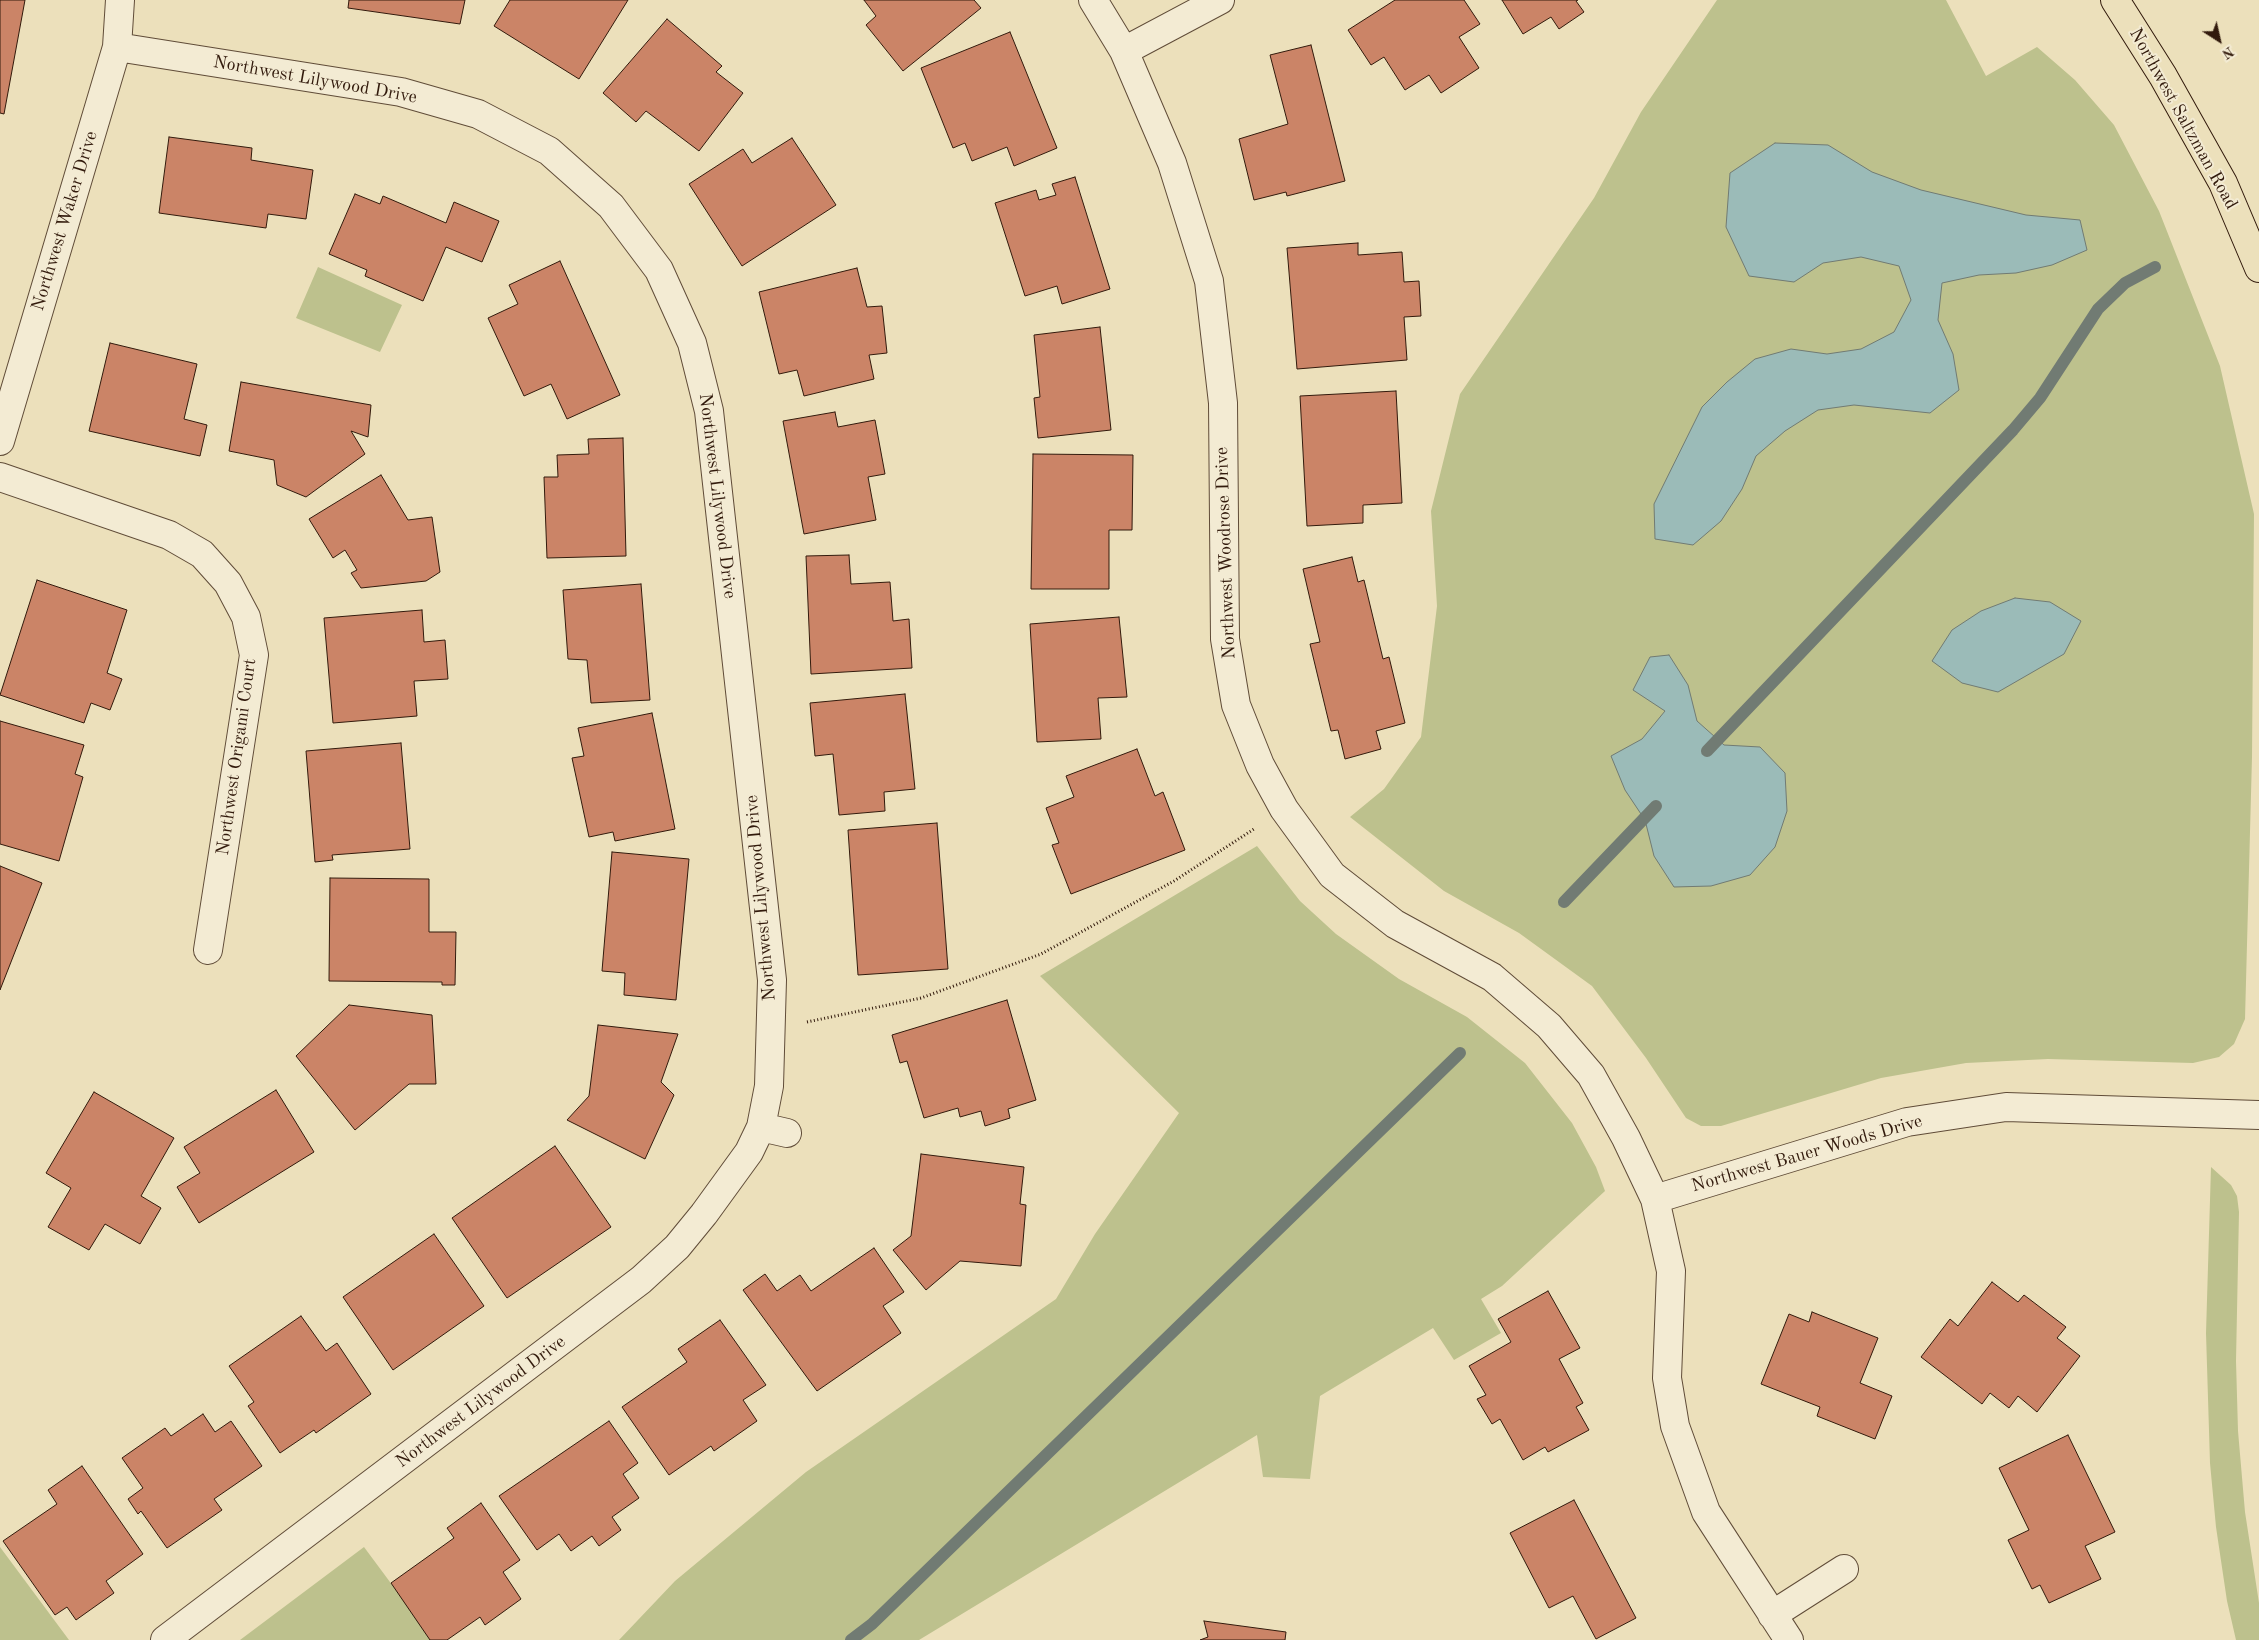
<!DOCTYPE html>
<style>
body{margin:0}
#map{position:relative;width:2259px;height:1640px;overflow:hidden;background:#ece0bb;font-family:"Old Standard TT",serif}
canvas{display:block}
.north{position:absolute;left:2194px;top:15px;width:50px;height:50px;-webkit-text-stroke:4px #f3ebd3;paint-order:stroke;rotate:145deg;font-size:14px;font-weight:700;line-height:20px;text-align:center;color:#321a0c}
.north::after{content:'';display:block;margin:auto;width:18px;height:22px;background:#321a0c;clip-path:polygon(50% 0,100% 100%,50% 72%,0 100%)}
</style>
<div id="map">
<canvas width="2259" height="1640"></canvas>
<div class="north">N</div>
</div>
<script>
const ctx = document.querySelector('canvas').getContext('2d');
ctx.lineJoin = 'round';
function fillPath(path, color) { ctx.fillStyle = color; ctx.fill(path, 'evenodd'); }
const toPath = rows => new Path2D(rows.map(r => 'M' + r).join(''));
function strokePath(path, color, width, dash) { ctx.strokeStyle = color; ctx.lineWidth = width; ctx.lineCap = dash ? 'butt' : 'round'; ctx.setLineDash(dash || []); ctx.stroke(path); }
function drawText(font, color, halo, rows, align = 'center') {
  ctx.font = font + ' "Old Standard TT",serif'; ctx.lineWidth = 4; ctx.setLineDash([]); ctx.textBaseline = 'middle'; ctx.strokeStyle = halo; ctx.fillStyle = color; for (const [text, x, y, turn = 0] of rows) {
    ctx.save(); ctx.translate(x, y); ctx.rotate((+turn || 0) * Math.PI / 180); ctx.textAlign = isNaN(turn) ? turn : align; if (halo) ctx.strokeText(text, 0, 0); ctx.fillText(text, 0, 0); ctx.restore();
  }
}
const green = toPath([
 [1717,0,1946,0,1986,76,2037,47,2075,80,2114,125,2159,211,2220,366,2254,514,2252,757,2245,1019,2234,1044,2219,1057,2193,1063,2048,1059,1966,1063,1881,1078,1721,1126,1701,1126,1686,1118,1646,1058,1592,986,1519,933,1444,891,1350,817,1384,789,1421,737,1437,606,1431,511,1460,394,1594,198,1641,112],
 [318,267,402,305,380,352,296,318],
 [1257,846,1300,901,1336,934,1399,979,1467,1017,1525,1063,1572,1123,1596,1167,1605,1191,1502,1286,1481,1299,1501,1333,1454,1360,1433,1328,1320,1396,1310,1479,1263,1477,1257,1435,919,1640,619,1640,675,1581,806,1472,1056,1299,1095,1234,1179,1113,1040,976],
 [2211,1167,2231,1185,2237,1196,2239,1212,2236,1361,2238,1431,2245,1512,2259,1603,2259,1640,2236,1640,2227,1601,2216,1527,2210,1463,2206,1333],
 [0,1547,69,1640,0,1640],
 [364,1547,433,1640,240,1640]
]);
const water = toPath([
 [1775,143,1828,145,1872,172,1921,190,2026,215,2080,220,2087,250,2052,265,2016,273,1979,275,1942,283,1938,320,1953,354,1959,390,1930,413,1854,405,1818,410,1785,431,1756,456,1742,489,1721,521,1693,545,1655,539,1654,504,1702,407,1727,382,1755,359,1791,349,1827,354,1861,349,1894,332,1911,300,1899,266,1861,257,1823,263,1794,282,1749,276,1726,227,1730,173,1775,143],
 [2015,598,2050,602,2081,621,2064,654,1998,692,1962,683,1932,661,1952,630,1981,611,2015,598],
 [1669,655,1688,685,1697,721,1724,745,1760,747,1785,773,1787,811,1775,847,1750,875,1711,886,1674,887,1654,856,1645,820,1625,790,1611,756,1642,739,1665,711,1633,690,1650,657,1669,655]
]);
const stream = toPath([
 [1707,751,2013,430,2040,398,2098,309,2125,283,2155,267],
 [1564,902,1656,806],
 [851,1640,872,1624,1460,1053]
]);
const building = toPath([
 [0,0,25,0,4,114,0,113,0,0],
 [349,0,465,0,460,24,348,8,349,0],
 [510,0,628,0,579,79,494,26,510,0],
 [864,0,974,0,981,8,903,71,866,25,876,16,864,0],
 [1395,0,1464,0,1480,24,1459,37,1479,68,1441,93,1429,75,1405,90,1384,57,1371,65,1348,30,1395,0],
 [1502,0,1578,0,1576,1,1584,12,1559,29,1551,17,1523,34,1502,0],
 [667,19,722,66,716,72,743,93,699,151,646,111,636,122,603,93,667,19],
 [1010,32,1057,148,1014,166,1007,147,972,161,965,143,953,148,921,68,1010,32],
 [1311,45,1345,181,1287,196,1286,192,1254,200,1239,139,1288,124,1270,55,1311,45],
 [169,137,252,148,251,160,313,170,306,219,268,214,266,228,159,213,169,137],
 [792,138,836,205,742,266,689,184,743,149,752,163,792,138],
 [1075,177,1110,289,1062,304,1057,286,1025,296,995,203,1036,190,1039,200,1056,195,1052,184,1075,177],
 [355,194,380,204,383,196,446,223,454,202,499,221,482,262,446,247,423,301,365,276,367,270,329,254,355,194],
 [1358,243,1358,255,1402,252,1404,282,1419,281,1421,316,1404,317,1407,360,1297,369,1287,248,1358,243],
 [560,261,620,395,567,419,551,384,524,396,488,318,518,304,509,285,560,261],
 [857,268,867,307,882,306,887,353,869,355,874,379,804,396,797,370,779,374,759,292,857,268],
 [1100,327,1111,430,1038,438,1034,398,1040,397,1034,335,1100,327],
 [110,343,197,364,184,419,207,425,200,456,89,431,110,343],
 [241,382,371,405,368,437,351,431,365,454,306,497,277,485,274,460,229,451,241,382],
 [1396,391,1402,503,1363,505,1363,523,1307,526,1300,396,1396,391],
 [835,412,838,427,875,420,885,474,868,477,876,520,804,534,783,421,835,412],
 [623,438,626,556,547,558,544,477,558,477,557,455,589,454,588,439,623,438],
 [1033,454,1133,455,1132,530,1109,530,1109,589,1031,589,1033,454],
 [381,475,408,520,432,517,440,572,426,581,361,588,351,573,357,570,345,550,333,558,309,519,381,475],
 [849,555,851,584,890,582,893,621,909,619,912,668,811,674,806,556,849,555],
 [1352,557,1358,582,1364,580,1383,659,1389,657,1405,723,1376,731,1381,749,1345,759,1338,730,1331,731,1310,644,1320,642,1303,569,1352,557],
 [37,580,127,610,107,673,122,679,110,710,91,703,84,723,0,695,37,580],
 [641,584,650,700,591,703,587,660,568,659,563,590,641,584],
 [422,610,424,642,445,640,448,679,414,681,417,716,333,723,324,618,422,610],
 [1119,617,1127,697,1098,698,1101,739,1037,742,1030,624,1119,617],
 [905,694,915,789,884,792,885,811,839,815,833,754,815,756,810,703,905,694],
 [652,713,675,829,615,841,613,832,589,837,572,758,584,756,578,728,652,713],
 [0,721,84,745,75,774,83,777,59,861,0,844,0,721],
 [401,743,410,849,332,855,333,860,315,862,306,751,401,743],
 [1137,749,1155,796,1163,792,1185,850,1071,894,1052,845,1059,843,1046,808,1074,797,1066,776,1137,749],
 [937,823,948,969,858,975,848,830,937,823],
 [612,852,689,859,676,1000,624,995,625,973,602,971,612,852],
 [0,866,42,883,0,990,0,866],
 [330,878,429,879,429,932,456,932,455,985,442,985,442,982,329,981,330,878],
 [1007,1000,1036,1100,1008,1109,1010,1118,985,1126,981,1111,960,1117,958,1108,924,1118,907,1061,900,1063,892,1035,1007,1000],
 [349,1005,432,1015,436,1084,409,1084,355,1130,296,1056,349,1005],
 [598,1025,678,1034,661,1082,674,1095,645,1159,567,1120,589,1096,598,1025],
 [276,1090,314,1152,199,1223,177,1187,200,1173,184,1147,276,1090],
 [94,1092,174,1138,141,1196,161,1208,140,1244,105,1224,89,1250,48,1227,71,1188,46,1173,94,1092],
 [555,1146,611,1227,507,1298,452,1218,555,1146],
 [921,1154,1024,1167,1020,1204,1026,1205,1021,1266,960,1261,926,1290,893,1250,911,1236,921,1154],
 [434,1234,484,1306,393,1370,343,1297,434,1234],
 [874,1248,904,1292,883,1306,901,1333,817,1391,743,1290,765,1274,777,1291,800,1275,811,1291,874,1248],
 [1992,1282,2018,1302,2024,1295,2066,1327,2057,1338,2080,1356,2037,1412,2018,1396,2009,1408,1990,1393,1982,1404,1921,1357,1950,1319,1958,1326,1992,1282],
 [1548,1291,1580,1348,1559,1359,1583,1403,1576,1407,1589,1430,1548,1452,1545,1447,1523,1460,1500,1419,1492,1424,1477,1399,1486,1395,1469,1366,1511,1342,1498,1319,1548,1291],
 [1812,1312,1878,1338,1860,1383,1892,1396,1875,1439,1817,1416,1820,1407,1761,1384,1789,1314,1809,1322,1812,1312],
 [301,1316,326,1351,337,1343,371,1394,316,1433,314,1430,280,1453,248,1406,254,1402,229,1366,301,1316],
 [720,1320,766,1385,743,1400,757,1421,714,1451,711,1446,669,1475,622,1407,687,1362,678,1349,720,1320],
 [203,1414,215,1432,231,1421,262,1466,214,1499,222,1510,167,1548,141,1511,138,1514,128,1499,143,1488,122,1458,165,1428,171,1436,203,1414],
 [609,1421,638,1463,623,1474,639,1498,612,1517,621,1530,599,1546,592,1536,571,1551,559,1534,537,1550,499,1496,609,1421],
 [2068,1435,2115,1532,2085,1546,2101,1579,2049,1603,2040,1585,2032,1589,2008,1540,2029,1530,1999,1468,2068,1435],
 [82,1466,143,1554,106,1581,114,1593,76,1620,67,1607,55,1615,3,1541,57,1504,48,1490,82,1466],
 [1574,1500,1636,1618,1596,1639,1573,1596,1549,1608,1510,1533,1574,1500],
 [481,1503,520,1560,503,1572,521,1599,485,1625,480,1617,447,1640,430,1640,391,1583,454,1538,447,1528,481,1503],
 [1204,1621,1286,1632,1285,1640,1200,1640,1208,1637,1204,1621]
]);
const path = toPath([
 [807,1022,921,998,1041,954,1174,881,1254,829]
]);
const minor = toPath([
 [1093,0,1124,51,1172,163,1209,281,1223,403,1225,639,1236,705,1260,765,1284,809,1332,875,1395,924,1492,977,1549,1026,1591,1075,1626,1138,1655,1199,1671,1271,1667,1378,1675,1426,1706,1512,1789,1640],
 [117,47,401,92,478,114,549,151,611,206,659,270,692,343,709,411,772,980,769,1086,761,1127,787,1133],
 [1124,51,1220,0],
 [0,441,117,47,120,0],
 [0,477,169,535,202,554,228,583,246,617,254,655,208,950],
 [1655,1199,1907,1122,2006,1107,2259,1115],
 [1772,1615,1844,1569],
 [165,1640,641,1280,677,1247,704,1214,749,1152,761,1127]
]);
const major = toPath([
 [2115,0,2163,76,2223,183,2259,268]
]);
const streetNames = [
 ["Northwest Lilywood Drive",315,80,10],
 ["Northwest Saltzman Road",2183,119,61],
 ["Northwest Waker Drive",65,221,-73],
 ["Northwest Lilywood Drive",717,496,83],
 ["Northwest Woodrose Drive",1226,553,-92],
 ["Northwest Origami Court",237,757,-82],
 ["Northwest Lilywood Drive",761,898,-95],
 ["Northwest Bauer Woods Drive",1807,1154,-16],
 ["Northwest Lilywood Drive",481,1402,-37]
];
fillPath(green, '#bdc18d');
fillPath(water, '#9bbbb8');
strokePath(water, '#717b73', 1);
strokePath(stream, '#717b73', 12);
fillPath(building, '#cb8467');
strokePath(building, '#321a0c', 1);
strokePath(minor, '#604c38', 30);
strokePath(major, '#321a0c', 30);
strokePath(path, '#321a0c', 3, [1, 2.5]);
strokePath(minor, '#f3ebd3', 28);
strokePath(major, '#ece0bb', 28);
drawText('18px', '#321a0c', '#f3ebd3', streetNames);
</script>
